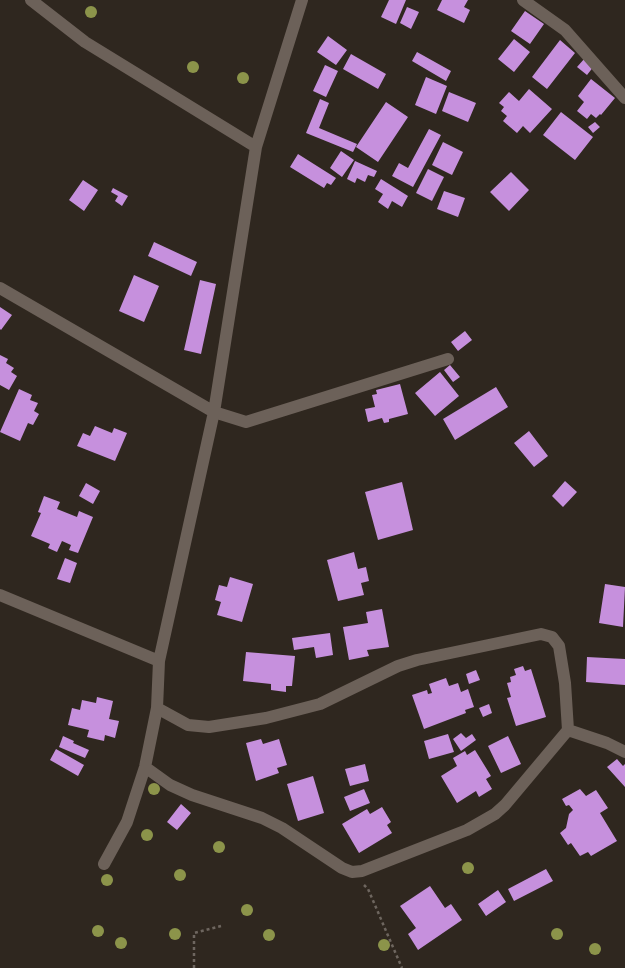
<!DOCTYPE html>
<style>
body{margin:0}
canvas{display:block;background:#2f271f}
</style>
<canvas width="625" height="968"></canvas>
<script>
const ctx = document.querySelector('canvas').getContext('2d');
ctx.lineJoin = 'round';
function fillPath(path, color) { ctx.fillStyle = color; ctx.fill(path, 'evenodd'); }
const toPath = rows => new Path2D(rows.map(r => 'M' + r).join(''));
function strokePath(path, color, width, dash) { ctx.strokeStyle = color; ctx.lineWidth = width; ctx.lineCap = dash ? 'butt' : 'round'; ctx.setLineDash(dash || []); ctx.stroke(path); }
const building = toPath([
 [389,0,406,0,396,24,381,17],
 [442,0,468,0,464,7,470,10,464,23,437,10],
 [407,7,419,12,411,29,400,23],
 [525,11,544,24,530,44,511,31],
 [328,36,347,50,336,65,317,52],
 [514,39,530,52,514,72,498,59],
 [560,40,575,53,547,89,532,77],
 [417,52,451,71,446,81,412,61],
 [351,54,386,74,378,89,343,69],
 [585,58,594,66,587,75,577,67],
 [325,65,338,71,326,97,313,91],
 [426,77,447,86,436,114,415,105],
 [591,79,615,98,601,115,600,114,596,118,591,114,587,119,577,111,584,102,578,96],
 [529,89,552,109,530,133,523,126,517,133,503,121,507,116,501,111,504,107,499,103,509,92,519,101],
 [449,92,476,103,468,122,442,111],
 [320,99,329,103,319,128,357,144,353,152,306,133],
 [386,102,408,117,378,162,356,147],
 [561,112,593,137,575,160,543,135],
 [595,122,600,127,593,133,588,127],
 [429,129,441,135,413,187,392,176,399,163,408,168],
 [443,142,463,152,452,175,432,165],
 [341,151,354,160,342,177,330,168],
 [298,154,336,178,331,185,327,183,324,188,290,167],
 [355,161,377,171,374,177,368,175,365,182,357,178,355,183,347,179],
 [428,169,444,177,432,201,416,193],
 [511,172,529,190,509,211,490,192],
 [381,179,408,196,402,207,392,201,388,209,378,202,383,194,375,189],
 [83,180,98,190,84,211,69,200],
 [113,188,128,196,122,206,115,201,118,196,111,192],
 [444,191,465,198,458,217,437,209],
 [154,242,197,262,191,276,148,256],
 [134,275,159,286,144,322,119,311],
 [200,280,216,284,201,354,184,350],
 [0,307,12,315,1,330,0,329],
 [465,331,472,340,458,351,451,342],
 [0,355,8,359,6,363,14,368,11,372,17,376,9,390,0,385],
 [450,365,460,377,453,382,444,370],
 [440,372,459,396,435,416,415,393],
 [400,384,408,414,389,419,389,422,384,423,382,418,368,422,365,409,375,407,372,395,377,394,376,390],
 [496,387,508,407,455,440,443,419],
 [19,389,32,395,30,400,38,403,34,411,39,414,33,425,28,423,20,441,0,432],
 [95,426,112,433,114,428,127,433,115,461,77,446,83,433,90,436],
 [529,431,548,456,534,467,514,443],
 [565,481,577,492,563,507,552,496],
 [402,482,413,530,378,540,365,492],
 [86,483,100,491,93,504,79,496],
 [44,496,60,502,57,509,77,517,79,511,93,517,78,553,69,550,71,545,62,541,57,552,48,548,50,544,31,536,41,513,38,512],
 [354,552,358,569,366,567,369,581,361,583,364,595,338,601,327,560],
 [65,558,77,563,70,583,57,579],
 [230,577,253,584,242,622,217,615,221,602,215,600,219,585,227,587],
 [605,584,625,587,623,627,599,623],
 [382,609,389,647,367,650,369,656,349,660,343,627,368,623,366,612],
 [330,633,333,655,316,658,314,647,294,650,292,638],
 [246,652,295,656,292,686,286,686,286,692,271,690,271,684,243,681],
 [587,657,625,659,625,685,586,682],
 [523,666,525,671,531,669,546,717,516,726,507,698,511,697,507,683,511,682,510,677,516,675,514,669],
 [476,670,480,680,469,684,466,674],
 [446,678,449,686,458,683,461,692,468,689,474,707,465,710,466,713,424,729,412,695,427,690,428,694,432,693,429,684],
 [97,697,113,701,109,719,119,721,115,738,105,735,104,741,87,737,89,730,68,725,72,708,80,710,82,700,96,703],
 [489,704,492,713,483,717,479,708],
 [461,733,466,738,472,734,476,740,461,751,453,739],
 [448,734,454,752,429,759,424,741],
 [63,736,74,741,73,743,89,750,85,758,59,747],
 [508,736,521,764,501,773,488,746],
 [261,739,263,744,279,739,287,765,277,768,279,773,256,781,246,743],
 [56,749,84,765,78,776,50,760],
 [475,750,491,776,486,779,492,789,479,797,476,791,457,803,441,776,457,766,453,758,465,751,467,755],
 [617,759,623,766,625,764,625,787,607,767],
 [365,764,369,781,350,786,345,769],
 [313,776,324,813,298,821,287,784],
 [364,789,370,803,350,811,344,797],
 [580,789,586,796,596,790,608,808,600,813,617,841,591,856,588,852,580,856,571,843,568,845,560,833,566,828,569,814,573,810,569,805,566,806,562,799],
 [181,804,191,813,177,830,167,822],
 [382,807,391,822,387,825,392,833,359,853,342,824,367,809,370,814],
 [546,869,553,881,514,901,508,889],
 [430,886,445,908,451,904,462,920,418,950,408,934,416,928,400,906],
 [498,890,506,902,486,916,478,904]
]);
const path = toPath([
 [364,885,368,889,402,968],
 [194,968,194,933,221,926]
]);
const minor = toPath([
 [31,0,85,42,256,147],
 [523,0,565,30,625,98],
 [0,288,214,412,246,422,448,359],
 [0,595,159,661],
 [568,730,607,743,625,752],
 [145,767,170,785,192,795,262,818,282,828,342,868,352,872,362,871,467,830,495,814,505,805,568,730,565,683,559,646,552,637,541,634,417,660,398,666,320,704,266,718,209,727,188,725,157,708],
 [104,864,127,822,145,767,157,708,159,661,214,412,256,147,302,0]
]);
const trees = [
 [91,12],
 [193,67],
 [243,78],
 [154,789],
 [147,835],
 [219,847],
 [468,868],
 [180,875],
 [107,880],
 [247,910],
 [98,931],
 [175,934],
 [557,934],
 [269,935],
 [121,943],
 [384,945],
 [595,949]
];
fillPath(building, '#c690dd');
strokePath(path, '#6e665f', 2.5, [3, 3]);
strokePath(minor, '#6c6159', 12);
ctx.fillStyle = '#8c944a';
for (const [x, y] of trees) { ctx.beginPath(); ctx.arc(x, y, 6, 0, 2 * Math.PI); ctx.fill(); }
</script>
